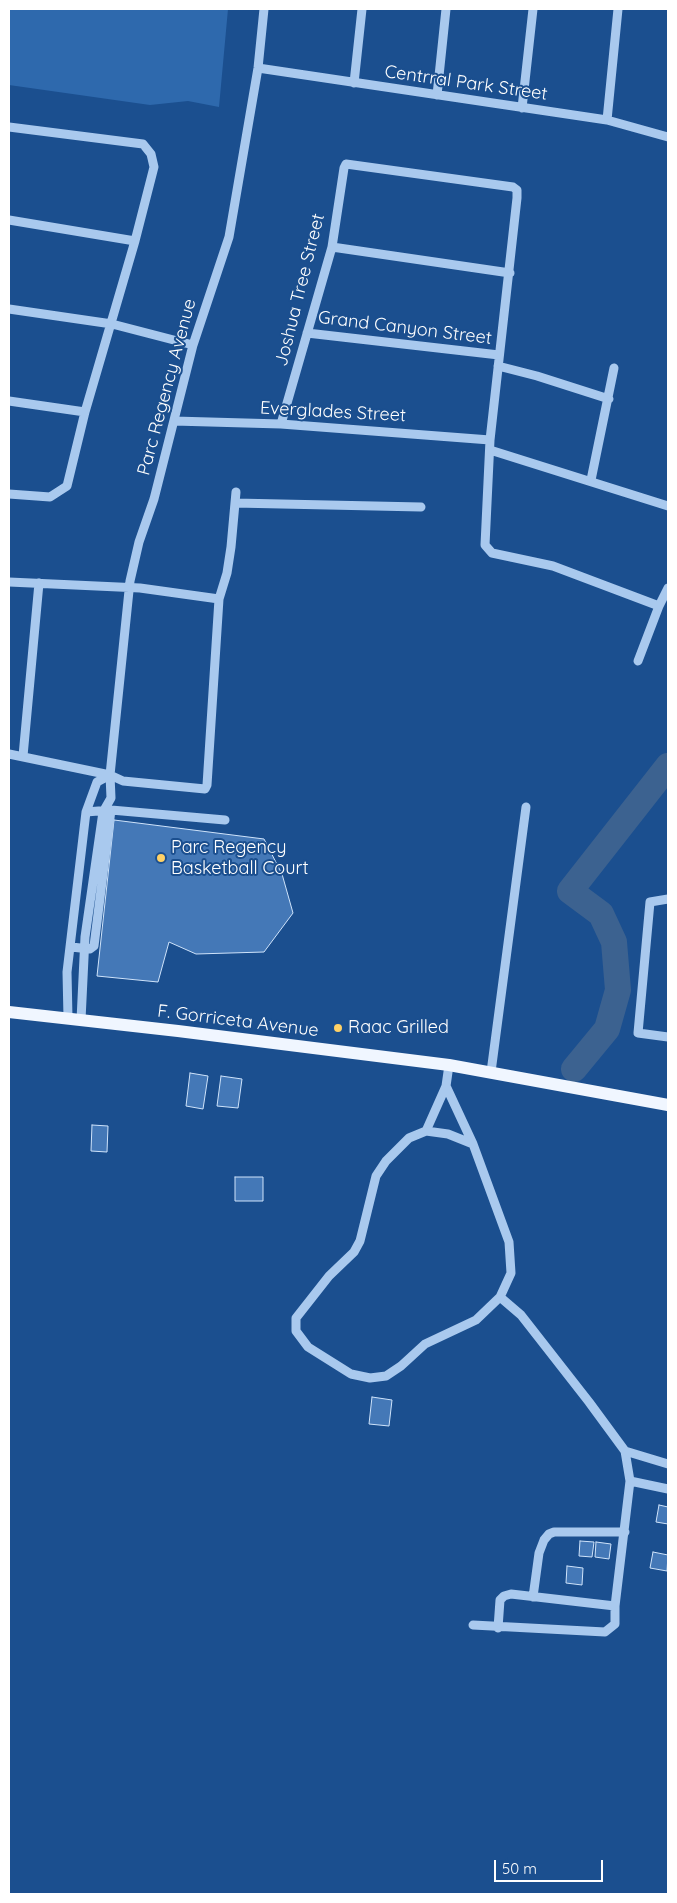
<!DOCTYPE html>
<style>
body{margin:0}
#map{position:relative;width:677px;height:1903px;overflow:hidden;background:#1b4f8f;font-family:Quicksand,sans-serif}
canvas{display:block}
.frame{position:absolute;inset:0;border:10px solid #fff;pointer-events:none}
.scale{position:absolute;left:494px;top:1860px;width:109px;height:22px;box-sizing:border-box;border:2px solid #fff;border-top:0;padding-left:6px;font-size:15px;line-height:18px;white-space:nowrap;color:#fff;-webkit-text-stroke:4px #1b4f8f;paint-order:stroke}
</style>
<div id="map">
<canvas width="677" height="1903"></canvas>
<div class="frame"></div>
<div class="scale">50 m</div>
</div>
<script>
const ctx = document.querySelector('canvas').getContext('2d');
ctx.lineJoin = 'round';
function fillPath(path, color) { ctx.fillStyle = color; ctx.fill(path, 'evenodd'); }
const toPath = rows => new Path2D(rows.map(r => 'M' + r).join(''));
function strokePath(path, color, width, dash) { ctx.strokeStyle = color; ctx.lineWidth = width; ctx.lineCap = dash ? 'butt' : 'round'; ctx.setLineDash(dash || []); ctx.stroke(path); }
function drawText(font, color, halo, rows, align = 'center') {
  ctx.font = font + ' Quicksand,sans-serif'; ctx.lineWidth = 4; ctx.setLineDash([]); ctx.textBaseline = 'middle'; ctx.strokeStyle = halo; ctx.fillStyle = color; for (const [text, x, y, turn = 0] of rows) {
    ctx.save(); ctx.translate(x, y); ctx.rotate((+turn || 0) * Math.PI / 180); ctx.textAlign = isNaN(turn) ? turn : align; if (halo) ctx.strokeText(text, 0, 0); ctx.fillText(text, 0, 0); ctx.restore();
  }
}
const green = toPath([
 [9,9,228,9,219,107,188,101,150,105,9,85]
]);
const river = toPath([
 [574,1069,607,1029,618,990,614,942,601,914,570,891,668,766]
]);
const building = toPath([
 [114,820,264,839,282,874,293,913,264,952,196,954,169,942,158,982,97,976,114,820],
 [190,1073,208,1076,203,1109,186,1106,190,1073],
 [221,1076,242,1079,238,1108,217,1106,221,1076],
 [92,1125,108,1126,107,1152,91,1151,92,1125],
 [235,1177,263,1177,263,1201,235,1201,235,1177],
 [372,1397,392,1400,389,1426,369,1424,372,1397],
 [659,1505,668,1507,668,1524,656,1522,659,1505],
 [580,1541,594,1542,592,1557,579,1556,580,1541],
 [596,1542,611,1544,609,1559,595,1557,596,1542],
 [653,1552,668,1555,667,1571,650,1568,653,1552],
 [567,1566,583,1568,582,1585,566,1583,567,1566]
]);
const minor = toPath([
 [258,68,607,120,668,137],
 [354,83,362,9],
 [437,95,446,9],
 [522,108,533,9],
 [607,120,618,9],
 [9,127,143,144,151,154,154,167,135,241,85,412,67,486,50,497,9,494],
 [9,220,135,241],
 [332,247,510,273],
 [9,309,112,324,193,345],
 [307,333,499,355],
 [498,366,537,376,609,399],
 [9,401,85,412],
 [174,421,281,424,490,440],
 [281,424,332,247,344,168,346,164,513,187,517,190,517,198,490,440,485,545,492,553,553,566,659,606],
 [490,450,668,506],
 [591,480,614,368],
 [235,503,421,507],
 [9,582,140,588,219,599],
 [638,661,659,606,668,588],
 [9,754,110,775,123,781,205,789,207,785,219,599,227,573,231,547,236,492],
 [23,756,39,583],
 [86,812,111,810,225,820],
 [668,899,650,902,638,1033,668,1037],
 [71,947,90,949,94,946,111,810],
 [68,1018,67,972,86,812,97,782,110,775],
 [81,1020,85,937,103,812,111,798,110,775,130,581,139,542,154,499,193,345,229,237,258,68,264,9],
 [491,1072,526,807],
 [446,1086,473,1144],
 [426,1131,448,1134,473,1144,509,1242,511,1273,500,1297,476,1320,425,1344,401,1366,386,1376,370,1378,351,1374,308,1347,296,1331,296,1318,329,1276,354,1252,360,1241,376,1176,386,1161,409,1138,426,1131,446,1086,449,1065],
 [625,1451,668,1464],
 [630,1481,668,1489],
 [533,1597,539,1553,544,1540,549,1534,554,1532,625,1532],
 [473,1625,605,1632,615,1624,615,1606,630,1481,625,1451,589,1402,521,1315,500,1297],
 [498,1628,500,1600,504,1596,511,1594,615,1606]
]);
const major = toPath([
 [9,1012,178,1031,449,1065,668,1105]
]);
const markers = [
 [161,858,5,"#ffd166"],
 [338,1028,5,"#ffd166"]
];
const streetNames = [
 ["Centrral Park Street",466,83,8],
 ["Joshua Tree Street",300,290,-76],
 ["Grand Canyon Street",405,328,7],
 ["Parc Regency Avenue",167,387,-75],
 ["Everglades Street",333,412,3],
 ["F. Gorriceta Avenue",238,1021,7]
];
const poiNames = [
 ["Parc Regency",171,848],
 ["Basketball Court",171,869],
 ["Raac Grilled",348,1028]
];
fillPath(green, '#2e69ad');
strokePath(river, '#3c6290', 26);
fillPath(building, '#4478b7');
strokePath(building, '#cfe3fa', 1);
strokePath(minor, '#a9c9ee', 9);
strokePath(major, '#f0f6ff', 12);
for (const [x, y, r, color] of markers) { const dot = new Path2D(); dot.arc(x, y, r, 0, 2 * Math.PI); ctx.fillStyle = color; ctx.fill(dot); strokePath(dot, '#1b4f8f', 2); }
drawText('18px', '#fff', '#1b4f8f', streetNames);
drawText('18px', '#fff', '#1b4f8f', poiNames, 'left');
</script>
